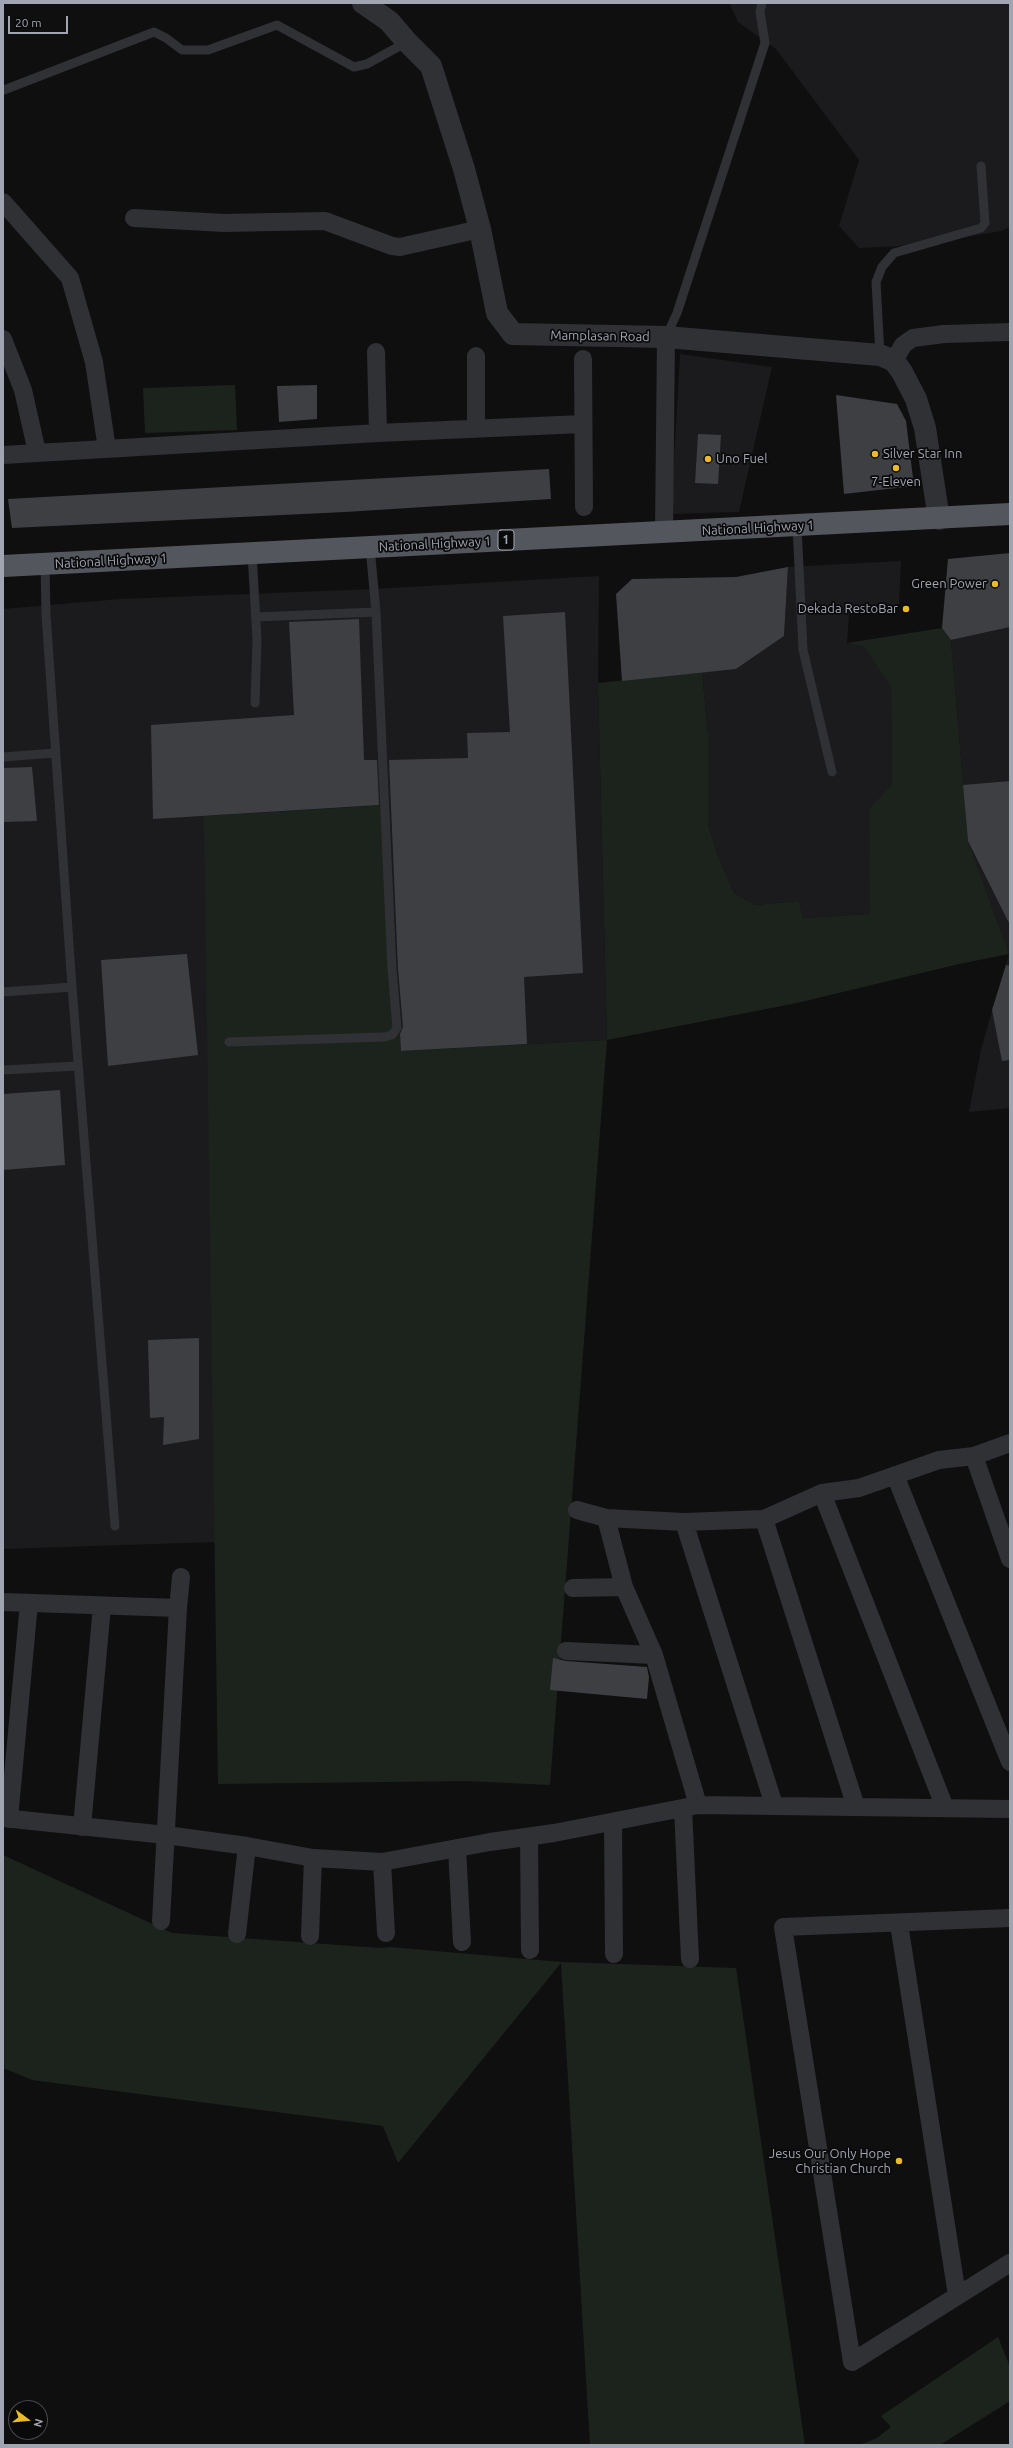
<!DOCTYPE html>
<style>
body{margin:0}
#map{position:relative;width:1013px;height:2448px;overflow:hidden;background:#0f0f10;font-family:Ubuntu,sans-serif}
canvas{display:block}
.frame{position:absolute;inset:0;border:4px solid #a1a4b1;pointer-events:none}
.north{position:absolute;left:8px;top:2400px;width:40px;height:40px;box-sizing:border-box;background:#0a0a0b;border:1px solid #46484d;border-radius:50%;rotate:106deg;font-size:11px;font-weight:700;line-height:16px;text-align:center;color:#a1a4b1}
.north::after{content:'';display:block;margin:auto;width:14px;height:18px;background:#ebba2c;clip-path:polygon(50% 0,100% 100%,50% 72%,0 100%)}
.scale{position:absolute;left:8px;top:16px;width:60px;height:18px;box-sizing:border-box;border:2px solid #a1a4b1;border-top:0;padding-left:5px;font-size:12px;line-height:14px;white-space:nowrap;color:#a1a4b1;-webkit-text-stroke:3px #0a0a0b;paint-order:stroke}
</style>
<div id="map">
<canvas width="1013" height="2448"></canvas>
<div class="frame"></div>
<div class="north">N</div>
<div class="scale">20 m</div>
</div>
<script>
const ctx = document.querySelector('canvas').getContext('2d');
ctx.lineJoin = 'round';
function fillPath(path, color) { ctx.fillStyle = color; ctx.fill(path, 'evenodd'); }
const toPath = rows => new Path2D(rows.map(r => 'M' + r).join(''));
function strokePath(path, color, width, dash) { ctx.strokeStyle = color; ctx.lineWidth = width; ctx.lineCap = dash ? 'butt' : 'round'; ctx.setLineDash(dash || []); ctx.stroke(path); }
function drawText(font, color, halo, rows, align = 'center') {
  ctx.font = font + ' Ubuntu,sans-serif'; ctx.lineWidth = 3.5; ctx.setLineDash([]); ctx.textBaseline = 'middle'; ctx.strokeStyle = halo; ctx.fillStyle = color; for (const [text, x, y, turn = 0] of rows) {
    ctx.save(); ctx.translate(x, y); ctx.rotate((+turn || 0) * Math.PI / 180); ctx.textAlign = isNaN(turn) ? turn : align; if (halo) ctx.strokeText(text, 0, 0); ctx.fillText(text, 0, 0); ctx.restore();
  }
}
const built = toPath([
 [729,3,1010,3,1010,227,1001,231,918,245,859,248,839,226,859,160,776,49,738,22],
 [680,354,772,367,739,512,671,514],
 [901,561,899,604,849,614,847,643,864,647,891,687,892,784,869,810,871,914,803,918,799,901,755,905,734,893,718,856,708,825,708,734,702,672,736,669,784,636,788,567],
 [599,576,598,683,607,1040,401,1051,380,701,385,805,205,816,215,1542,3,1549,3,609,120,599,374,589],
 [1010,627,1010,1108,969,1112,981,1049,1009,954,968,841,951,640]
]);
const green = toPath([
 [235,385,237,430,145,433,143,388],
 [942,628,951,640,968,841,1009,954,959,964,797,1003,607,1040,550,1785,468,1781,218,1784,204,816,385,805,401,1051,607,1040,598,683,702,672,708,734,708,825,718,856,734,893,755,905,799,901,803,918,870,914,869,809,892,784,891,687,864,647,847,643],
 [3,1855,172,1933,380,1948,390,1947,561,1962,736,1968,805,2445,590,2445,561,1963,398,2163,383,2126,32,2080,3,2068],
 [998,2337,1010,2367,1010,2401,940,2445,859,2445,877,2438,891,2427,881,2416]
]);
const building = toPath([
 [317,385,317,419,279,422,277,386],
 [836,395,897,404,906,421,914,486,844,494],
 [698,434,721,435,718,484,695,483],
 [549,469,551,499,345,512,12,528,8,499],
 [1010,553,1010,627,951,640,942,628,948,559],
 [788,567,784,636,736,669,622,681,616,594,632,579,736,577],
 [565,612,583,973,524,977,527,1044,401,1051,400,1034,403,1027,398,969,389,760,468,758,467,733,510,732,503,616],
 [359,619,364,760,377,760,379,805,153,819,151,725,294,715,289,622],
 [32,767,37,821,3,822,3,768],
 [1010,781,1010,925,968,841,963,785],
 [187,954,198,1055,108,1066,101,960],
 [1006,965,1010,966,1010,1060,1002,1061,992,1010],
 [60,1090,65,1165,3,1170,3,1094],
 [199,1338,199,1439,163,1445,164,1417,150,1418,148,1340],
 [553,1658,566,1661,647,1667,649,1677,647,1699,550,1690]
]);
const service = toPath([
 [4,90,154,32,166,38,182,50,208,50,277,25,354,67,367,64,407,42],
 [666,337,677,313,765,43,760,12,762,3],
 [880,355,876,282,882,267,894,253,981,228,985,223,981,166],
 [797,526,803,650,832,772],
 [252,553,257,640,255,703],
 [45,564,46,614,72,987,115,1526],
 [256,617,376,612],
 [3,757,55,753],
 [3,992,72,987],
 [229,1042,384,1037,392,1035,397,1028,392,969,376,612,370,547],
 [3,1070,78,1066]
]);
const minor = toPath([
 [3,202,70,278,94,362,107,449],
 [134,218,224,223,325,221,392,246,400,247,480,229],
 [3,339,23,390,37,452],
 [376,352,378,433],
 [476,356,476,427],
 [583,359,584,507],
 [894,361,903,345,913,338,944,334,1010,332],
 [3,455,378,433,582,424],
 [664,532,666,337],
 [974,1456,1010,1559],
 [895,1475,1010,1762],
 [822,1493,945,1808],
 [577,1510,606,1518],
 [764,1519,856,1807],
 [684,1522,774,1805],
 [573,1588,624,1587],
 [3,1602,178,1608,181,1577],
 [566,1651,654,1655],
 [698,1805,654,1655,624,1587,606,1518,684,1522,764,1519,822,1493,859,1488,939,1460,974,1456,1010,1443],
 [683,1808,690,1959],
 [3,1818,166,1835,247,1846,313,1858,382,1862,490,1842,554,1833,698,1805,1010,1809],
 [9,1819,29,1603],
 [613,1822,614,1954],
 [82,1827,102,1606],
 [529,1837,530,1950],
 [457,1848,462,1942],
 [382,1862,386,1933],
 [1010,1918,783,1927,852,2362,1010,2263],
 [161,1921,178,1608],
 [899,1924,957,2295],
 [237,1934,247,1846],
 [310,1936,313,1858]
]);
const tertiary = toPath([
 [363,3,389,21,407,42,431,66,464,169,480,229,497,313,513,334,666,337,880,355,894,361,902,372,916,399,925,428,939,519]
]);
const trunk = toPath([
 [3,566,1010,514]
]);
const markers = [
 [875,454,4,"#ebba2c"],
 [708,459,4,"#ebba2c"],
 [896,468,4,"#ebba2c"],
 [995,584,4,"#ebba2c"],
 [906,609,4,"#ebba2c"],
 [899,2161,4,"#ebba2c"]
];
const shields = [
 [506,540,16]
];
const shieldNames = [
 ["1",506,540]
];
const streetNames = [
 ["Mamplasan Road",600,336,1],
 ["National Highway 1",758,528,-3],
 ["National Highway 1",435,544,-3],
 ["National Highway 1",111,561,-3]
];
const poiNames = [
 ["Silver Star Inn",883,454,"left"],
 ["Uno Fuel",716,459,"left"],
 ["7-Eleven",896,482,"center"],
 ["Green Power",987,584],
 ["Dekada RestoBar",898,609],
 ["Jesus Our Only Hope",891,2154],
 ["Christian Church",891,2169]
];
fillPath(built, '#1b1b1d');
fillPath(green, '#1c231d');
fillPath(building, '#3e3f43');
strokePath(service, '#303135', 9);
strokePath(minor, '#303135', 18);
strokePath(tertiary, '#303135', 22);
strokePath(trunk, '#54565d', 22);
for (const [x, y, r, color] of markers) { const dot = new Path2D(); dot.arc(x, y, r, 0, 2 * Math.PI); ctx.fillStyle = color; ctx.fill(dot); strokePath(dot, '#0a0a0b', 1.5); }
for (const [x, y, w] of shields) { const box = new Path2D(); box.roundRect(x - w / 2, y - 10, w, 20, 3); ctx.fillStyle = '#0a0a0b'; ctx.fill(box); strokePath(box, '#a1a4b1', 1); }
drawText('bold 12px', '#a1a4b1', null, shieldNames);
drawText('13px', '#a1a4b1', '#0a0a0b', streetNames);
drawText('13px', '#a1a4b1', '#0a0a0b', poiNames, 'right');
</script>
